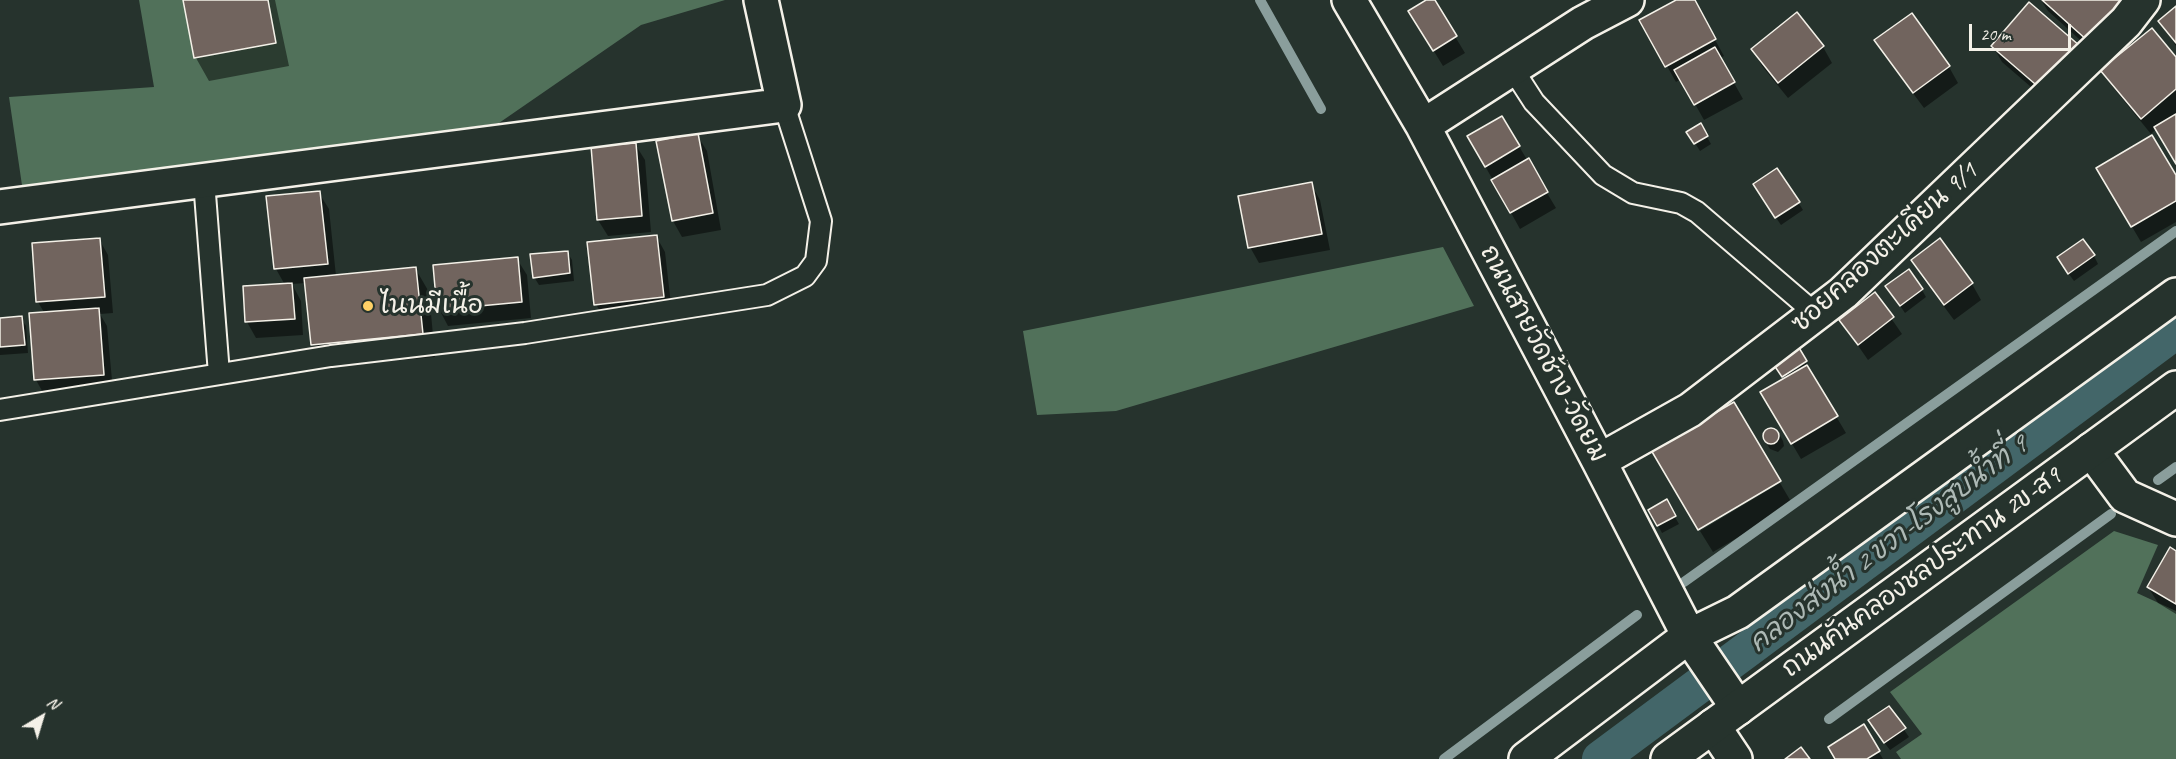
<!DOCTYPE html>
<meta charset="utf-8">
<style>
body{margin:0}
#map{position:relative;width:2176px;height:759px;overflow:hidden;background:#26332d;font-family:Caveat,sans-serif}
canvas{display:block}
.north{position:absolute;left:12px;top:687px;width:60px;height:60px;-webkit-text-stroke:4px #26332d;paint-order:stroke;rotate:38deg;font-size:16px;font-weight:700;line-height:24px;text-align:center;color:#f4f1e8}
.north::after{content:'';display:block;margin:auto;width:21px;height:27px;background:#f4f1e8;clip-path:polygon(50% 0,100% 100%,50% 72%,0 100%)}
.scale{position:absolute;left:1969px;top:24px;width:102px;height:27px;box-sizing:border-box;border:3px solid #f4f1e8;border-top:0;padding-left:8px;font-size:18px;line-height:21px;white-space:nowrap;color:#f4f1e8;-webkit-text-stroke:4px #26332d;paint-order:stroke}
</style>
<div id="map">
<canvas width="2176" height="759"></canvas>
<div class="north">N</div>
<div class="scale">20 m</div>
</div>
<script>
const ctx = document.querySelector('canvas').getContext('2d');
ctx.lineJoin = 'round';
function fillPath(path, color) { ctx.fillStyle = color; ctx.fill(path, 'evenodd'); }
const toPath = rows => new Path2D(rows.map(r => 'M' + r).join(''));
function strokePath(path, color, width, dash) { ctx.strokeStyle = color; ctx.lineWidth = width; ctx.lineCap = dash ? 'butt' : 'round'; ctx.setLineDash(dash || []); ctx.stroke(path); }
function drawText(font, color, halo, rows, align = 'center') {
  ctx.font = font + ' Caveat,"Playpen Sans Thai",sans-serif'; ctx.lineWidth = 6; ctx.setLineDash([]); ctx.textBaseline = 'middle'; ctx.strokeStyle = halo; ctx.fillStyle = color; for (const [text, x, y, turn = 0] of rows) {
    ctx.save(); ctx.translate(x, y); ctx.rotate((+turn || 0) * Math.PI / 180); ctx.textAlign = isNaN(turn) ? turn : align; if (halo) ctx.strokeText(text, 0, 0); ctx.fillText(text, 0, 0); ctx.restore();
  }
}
const green = toPath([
 [139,0,725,0,641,25,499,123,23,192,9,97,154,87],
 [1443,247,1474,306,1116,411,1037,415,1023,331],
 [2114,531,2158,545,2137,593,2176,611,2176,759,1901,759,1896,752,1922,734,1890,692]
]);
const shadow = toPath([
 [184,0,275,0,289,66,209,81,196,58],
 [1429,0,1433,0,1465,53,1443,66,1419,27],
 [1679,0,1693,0,1724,56,1720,58,1743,99,1704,120,1681,79,1676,82,1641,20],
 [2041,0,2129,0,2098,56,2048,11],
 [2029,4,2052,105,2002,62,1993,46],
 [2176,8,2176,46,2160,22],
 [1911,16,1949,67,1958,83,1924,108,1886,57,1876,41],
 [1823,47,1832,63,1788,98,1762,66,1753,50],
 [2176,59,2176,162,2156,129,2151,134,2112,86,2102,70],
 [1502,118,1556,208,1520,229,1469,137],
 [1700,125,1711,144,1700,151,1688,132],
 [697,135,707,151,721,230,682,237,673,221],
 [635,144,645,160,651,232,608,236,598,220],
 [2098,169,2176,178,2176,222,2141,242],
 [1311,184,1320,200,1330,250,1259,263,1250,247],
 [319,193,329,209,336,276,415,268,429,292,435,357,325,367,312,344,306,283,292,284,301,301,303,335,256,338,247,322,285,285,276,269,268,198],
 [1759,193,1798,202,1803,210,1781,225],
 [656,236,665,252,672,313,605,321,596,304],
 [99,239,108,255,113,313,100,314,107,326,113,391,45,396,36,380,30,315,45,314,38,302,33,245],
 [567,252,572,260,574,281,539,285,534,277],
 [2094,256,2098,264,2074,281,2063,266],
 [517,259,527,275,531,318,448,326,439,309],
 [1913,261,1972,284,1981,300,1954,320,1922,277],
 [1922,290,1926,297,1905,313,1892,294],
 [1875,295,1902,334,1868,360,1841,321],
 [21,318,26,326,28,353,0,355,0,319],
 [1798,348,1810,370,1809,371,1846,433,1801,459,1762,393,1785,380,1774,362],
 [1769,429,1778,432,1783,441,1784,446,1778,452,1770,449,1765,441,1766,432],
 [1780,483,1793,505,1713,552,1700,531],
 [1666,502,1679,524,1662,533,1650,510],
 [2176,553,2176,614,2158,603,2148,587],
 [1889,708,1909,737,1890,750,1874,729],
 [1863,726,1883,759,1836,759]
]);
const stream = toPath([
 [1260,0,1321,109],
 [2158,480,2176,467],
 [1684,582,2176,231],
 [1829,719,2111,514],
 [1444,759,1637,615]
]);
const canal = toPath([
 [1600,759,2176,331]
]);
const building = toPath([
 [183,0,268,0,276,43,194,58,183,0],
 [1426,0,1435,0,1457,36,1433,51,1408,11,1426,0],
 [1676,0,1695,0,1716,39,1665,67,1639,20,1676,0],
 [2042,0,2124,0,2088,41,2042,0],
 [2029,2,2080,46,2042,90,1991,46,2029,2],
 [2176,6,2176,43,2158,21,2176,6],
 [1797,12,1824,46,1778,83,1751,49,1797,12],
 [1912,13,1950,66,1913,93,1874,40,1912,13],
 [2152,28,2176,57,2176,89,2141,119,2100,70,2152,28],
 [1715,47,1735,82,1694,105,1674,70,1715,47],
 [2176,114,2176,164,2154,127,2176,114],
 [1502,116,1520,146,1485,167,1467,136,1502,116],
 [1701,123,1708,136,1694,144,1686,132,1701,123],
 [698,133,713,213,672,221,656,141,698,133],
 [2152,135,2176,175,2176,201,2131,227,2096,168,2152,135],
 [636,143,642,216,597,220,591,146,636,143],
 [1529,158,1548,192,1510,213,1491,180,1529,158],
 [1777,168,1800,202,1775,218,1753,184,1777,168],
 [1312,182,1322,234,1248,248,1238,196,1312,182],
 [320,191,328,264,274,269,266,196,320,191],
 [657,235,664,297,594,305,587,242,657,235],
 [100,238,105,297,36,302,32,243,100,238],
 [1940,238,1973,283,1944,305,1911,260,1940,238],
 [2083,239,2095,255,2068,274,2057,257,2083,239],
 [568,251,570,273,533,278,530,254,568,251],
 [518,257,522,302,437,310,433,265,518,257],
 [416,267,423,334,311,345,304,278,416,267],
 [1909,269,1923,289,1900,306,1885,286,1909,269],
 [292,283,295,319,245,322,243,286,292,283],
 [1875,292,1894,317,1858,345,1839,320,1875,292],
 [99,308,104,375,34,380,29,313,99,308],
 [22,316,25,345,0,347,0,318,22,316],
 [1798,346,1807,361,1782,377,1772,362,1798,346],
 [1807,365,1838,416,1791,444,1760,392,1807,365],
 [1734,402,1781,481,1698,530,1651,450,1734,402],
 '1763 436a8 8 0 1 1 16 0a8 8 0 1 1-16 0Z',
 [1667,499,1676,516,1657,526,1648,510,1667,499],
 [2170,547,2176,551,2176,604,2147,587,2170,547],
 [1889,706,1906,728,1884,743,1868,720,1889,706],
 [1864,724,1880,751,1867,759,1835,759,1828,747,1864,724],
 [1801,747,1810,759,1785,759,1801,747]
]);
const service = toPath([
 [1512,68,1534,102,1603,175,1633,193,1681,203,1697,212,1816,314],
 [204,181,219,374],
 [0,410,331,356,525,333,767,295,805,276,816,261,821,221,784,105]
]);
const minor = toPath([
 [1349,0,1423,126,1599,461,1689,636,1738,708],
 [1423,126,1583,23,1627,0],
 [0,207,784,105,761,0],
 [2091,450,2125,496,2176,519],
 [1599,461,1690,410,1843,293,2126,22,2143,0],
 [1713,726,1735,759],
 [1526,759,1689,636,1738,612,2176,295]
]);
const tertiary = toPath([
 [1668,759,2176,388]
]);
const markers = [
 [368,306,6,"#ffd166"]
];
const streetNames = [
 ["ซอยคลองตะเคียน 9/1",1885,248,-42],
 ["ถนนสายวัดช้าง-วัดยม",1543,354,62],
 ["ถนนคันคลองชลประทาน 2ข-ส9",1922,573,-36]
];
const poiNames = [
 ["ไนนมีเนื้อ",380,306]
];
const waterNames = [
 ["คลองส่งน้ำ 2 ขวา-โรงสูบน้ำที่ 9",1888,545,-37]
];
fillPath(green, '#51715a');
fillPath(shadow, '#0007');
strokePath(stream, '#8a9e9c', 10);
strokePath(canal, '#436669', 36);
fillPath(building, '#71645e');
strokePath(building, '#f4f1e8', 1.5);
strokePath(service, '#f4f1e8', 24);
strokePath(minor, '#f4f1e8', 38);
strokePath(tertiary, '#f4f1e8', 38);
strokePath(service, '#26332d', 20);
strokePath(minor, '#26332d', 33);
strokePath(tertiary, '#26332d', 33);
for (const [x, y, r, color] of markers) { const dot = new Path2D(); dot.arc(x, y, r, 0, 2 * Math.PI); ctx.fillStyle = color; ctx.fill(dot); strokePath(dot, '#26332d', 2); }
drawText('26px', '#f4f1e8', '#26332d', streetNames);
drawText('26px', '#f4f1e8', '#26332d', poiNames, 'left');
drawText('italic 27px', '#adb9b5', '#26332d', waterNames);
</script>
